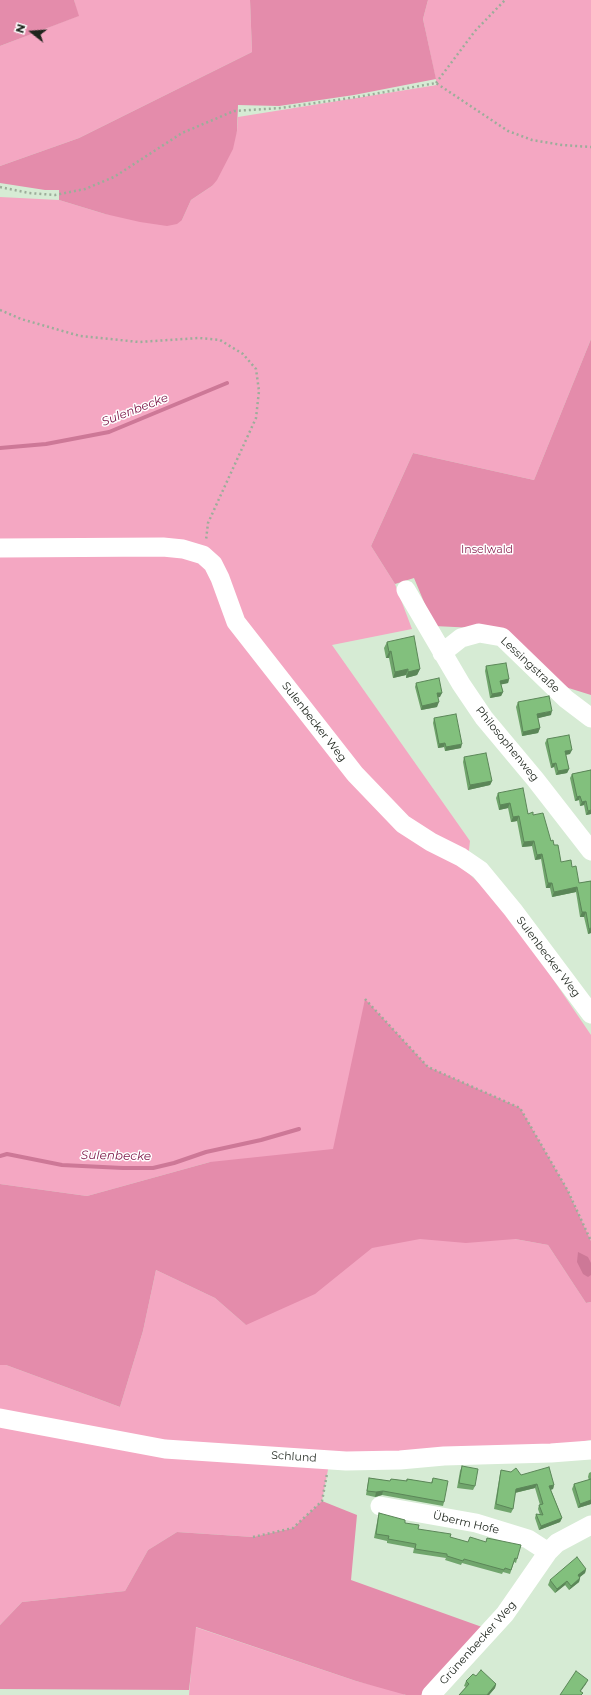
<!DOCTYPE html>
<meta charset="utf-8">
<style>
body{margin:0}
#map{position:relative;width:591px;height:1695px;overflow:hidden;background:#d6ebd4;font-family:Montserrat,sans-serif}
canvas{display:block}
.north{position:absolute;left:12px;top:12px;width:40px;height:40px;-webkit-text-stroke:3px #fff;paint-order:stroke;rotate:287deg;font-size:11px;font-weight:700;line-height:16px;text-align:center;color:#1e251d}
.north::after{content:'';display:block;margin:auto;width:14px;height:18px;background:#1e251d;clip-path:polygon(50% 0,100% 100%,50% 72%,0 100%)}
</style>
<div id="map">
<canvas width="591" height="1695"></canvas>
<div class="north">N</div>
</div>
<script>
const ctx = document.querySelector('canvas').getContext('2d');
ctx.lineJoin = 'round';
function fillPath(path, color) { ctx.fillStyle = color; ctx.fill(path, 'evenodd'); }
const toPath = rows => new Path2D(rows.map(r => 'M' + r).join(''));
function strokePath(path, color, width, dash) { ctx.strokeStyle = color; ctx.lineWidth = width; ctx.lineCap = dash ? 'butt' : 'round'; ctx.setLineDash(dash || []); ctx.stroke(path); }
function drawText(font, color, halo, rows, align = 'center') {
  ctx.font = font + ' Montserrat,sans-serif'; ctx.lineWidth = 3; ctx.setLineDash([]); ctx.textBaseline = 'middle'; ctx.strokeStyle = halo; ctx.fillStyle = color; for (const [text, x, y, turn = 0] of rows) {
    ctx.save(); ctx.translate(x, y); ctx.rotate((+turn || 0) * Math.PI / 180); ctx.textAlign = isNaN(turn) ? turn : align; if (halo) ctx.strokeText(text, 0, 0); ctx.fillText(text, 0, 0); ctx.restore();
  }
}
const green = toPath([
 [74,0,250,0,252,52,79,138,0,166,0,46,78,16],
 [428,0,591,0,591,339,534,480,413,453,371,546,395,584,412,629,332,645,470,841,468,858,462,867,504,907,591,1035,591,1241,568,1191,515,1239,548,1245,586,1303,591,1302,591,1440,557,1446,330,1459,322,1501,293,1528,253,1537,177,1532,148,1550,125,1591,22,1602,0,1625,0,1423,168,1445,0,1413,0,1365,6,1365,120,1407,143,1331,156,1270,215,1298,246,1325,210,1162,87,1196,0,1184,0,197,59,200,105,214,182,220,191,200,212,186,237,131,238,117,437,85,423,19],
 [195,1627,356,1681,405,1693,404,1695,189,1695]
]);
const forest = toPath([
 [0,0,74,0,79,16,0,46],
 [250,0,428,0,423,19,436,79,354,95,279,106,238,105,237,131,233,149,217,180,212,186,191,200,182,220,177,224,167,226,140,222,105,214,59,200,59,190,45,190,0,183,0,166,79,138,252,52],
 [591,339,591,695,559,685,496,629,434,626,414,578,395,584,371,546,413,453,534,480],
 [365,999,428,1067,520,1108,568,1191,591,1241,591,1302,586,1303,548,1245,515,1239,466,1243,420,1239,372,1248,315,1294,246,1325,215,1298,156,1270,143,1331,120,1407,6,1365,0,1365,0,1184,87,1196,210,1162,333,1149],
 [322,1501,357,1515,351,1580,482,1627,423,1695,406,1695,356,1681,196,1627,189,1690,0,1689,0,1625,22,1602,125,1591,148,1550,177,1532,253,1537,293,1528]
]);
const water = toPath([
 [578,1252,588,1257,591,1263,591,1275,588,1277,583,1274,577,1262]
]);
const stream = toPath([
 [0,448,46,444,109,432,227,383],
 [0,1156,7,1154,62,1165,123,1168,153,1168,174,1163,206,1152,261,1140,299,1129]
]);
const path = toPath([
 [436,83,475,31,505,0],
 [0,187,29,193,55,195,85,189,114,177,182,133,234,111,281,108,357,97,436,83,508,131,532,140,562,145,591,147],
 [0,310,21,319,80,336,139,342,199,338,220,340,243,354,256,369,259,391,256,418,208,523,206,540],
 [365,999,428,1067,520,1108,568,1191,591,1241],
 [253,1537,293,1528,322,1501,327,1474]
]);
const minor = toPath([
 [0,548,163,547,183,549,203,555,213,564,220,578,236,622,355,774,403,824,431,842,461,857,480,870,513,910,591,1014],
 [406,590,461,684,484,718,535,779,591,851],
 [442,653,461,638,479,633,502,637,566,699,591,718],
 [0,1418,165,1449,346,1461,400,1460,444,1456,551,1453,591,1450],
 [380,1506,476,1523,528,1539,548,1552],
 [431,1695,505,1614,548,1552,557,1543,591,1525]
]);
const wall = toPath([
 [387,642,420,669,417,675,406,678,406,675,393,678,389,658,386,658,384,648],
 [486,666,509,679,508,683,501,684,503,692,501,696,490,698,485,671],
 [416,683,440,697,438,697,437,707,421,710,415,687],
 [518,702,551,715,538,718,540,728,538,733,522,736,516,707],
 [434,718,461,748,445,751,444,747,438,748,433,723],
 [547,739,570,754,566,755,569,769,567,773,556,775,554,767,551,768,545,743],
 [464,757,492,781,490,785,468,790,463,762],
 [591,770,591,814,586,815,584,805,580,806,579,800,575,801,570,778,572,774],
 [498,793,528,814,533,815,554,845,561,862,572,867,579,883,591,881,591,933,588,934,584,917,580,917,576,892,552,897,550,888,546,888,541,859,535,860,532,846,522,847,517,821,511,822,508,808,499,810,496,798],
 [462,1466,475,1486,473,1490,457,1488,460,1471],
 [501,1470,521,1475,554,1485,553,1489,551,1490,562,1518,560,1522,539,1530,535,1518,536,1514,540,1515,538,1509,539,1505,540,1505,535,1488,515,1493,513,1509,511,1513,494,1509,500,1474],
 [591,1472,591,1504,578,1508,572,1489,574,1484,589,1480,588,1477,589,1473],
 [369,1478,390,1481,391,1479,406,1481,407,1479,431,1483,433,1478,444,1502,443,1506,382,1495,375,1497,366,1495,368,1482],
 [379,1513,418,1529,468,1542,486,1542,487,1538,517,1559,516,1563,514,1562,510,1574,503,1572,502,1574,462,1563,461,1565,445,1560,446,1558,413,1553,414,1548,387,1543,387,1541,374,1538,378,1517],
 [586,1569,585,1573,580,1577,580,1578,579,1582,569,1590,565,1585,555,1593,548,1585,550,1580],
 [476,1676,496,1684,495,1688,489,1695,459,1695,466,1687,464,1686,466,1681]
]);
const shadedWall = toPath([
 [391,651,389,658,386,658,389,652],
 [408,669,406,675,393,678,395,672],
 [420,669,417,675,406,678,408,672],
 [509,679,508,683,499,685,500,681],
 [503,692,501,696,490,698,492,694],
 [437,693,442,693,440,697,436,698],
 [439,702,437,707,421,710,422,706],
 [552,711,551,715,535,719,537,714],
 [540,728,538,733,522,736,523,732],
 [445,743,444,747,438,748,439,744],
 [462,744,461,748,445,751,446,747],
 [572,750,570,754,563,755,565,751],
 [556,763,554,767,551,768,552,764],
 [569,769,567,773,556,775,558,771],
 [492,781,490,785,468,790,470,785],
 [580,796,579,800,575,801,577,797],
 [586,801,584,805,580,806,582,802],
 [510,803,508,808,499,810,500,805],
 [591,810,591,814,586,815,588,811],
 [519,816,517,821,511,822,513,817],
 [534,841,532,846,522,847,524,842],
 [542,854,541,859,535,860,537,855],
 [548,883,552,883,550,888,546,888],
 [577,887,576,892,552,897,554,892],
 [582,912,586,912,584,917,580,917],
 [591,928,591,933,588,934,589,929],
 [537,1484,535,1488,514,1493,516,1489],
 [554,1485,553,1489,548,1490,549,1486],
 [383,1491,382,1495,375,1497,376,1492],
 [591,1500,591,1504,578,1508,580,1504],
 [562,1518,560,1522,539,1530,541,1526],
 [586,1569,585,1573,576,1580,578,1575],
 [580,1578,579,1582,569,1590,571,1586],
 [567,1581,565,1585,555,1593,557,1589],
 [588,1680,586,1684,578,1695,580,1691],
 [496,1684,495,1688,489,1695,487,1695]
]);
const building = toPath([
 [414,636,420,669,408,672,408,669,395,672,391,651,389,652,387,642,414,636],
 [506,663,509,679,500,681,503,692,492,694,486,666,506,663],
 [439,678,442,693,437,693,439,702,422,706,416,683,439,678],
 [549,696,552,711,537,714,540,728,523,732,518,702,549,696],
 [456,714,462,744,446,747,445,743,439,744,434,718,456,714],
 [569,735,572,750,565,751,569,769,558,771,556,763,552,764,547,739,569,735],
 [486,753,492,781,470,785,464,757,486,753],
 [591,770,591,810,588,811,586,801,582,802,580,796,577,797,572,774,591,770],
 [523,788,528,814,533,812,533,815,543,813,551,841,553,840,554,845,558,845,561,862,571,860,572,867,576,866,579,883,591,881,591,928,589,929,586,912,582,912,577,887,554,892,552,883,548,883,542,854,537,855,534,841,524,842,519,816,513,817,510,803,500,805,498,793,523,788],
 [462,1466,478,1469,475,1486,459,1483,462,1466],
 [549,1467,554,1485,549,1486,562,1518,541,1526,536,1514,543,1515,539,1505,543,1504,537,1484,516,1489,513,1509,496,1504,501,1470,511,1472,516,1468,521,1475,549,1467],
 [369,1478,390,1481,391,1479,407,1481,407,1479,432,1483,433,1478,448,1481,444,1502,383,1491,376,1492,367,1491,369,1478],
 [591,1479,591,1500,580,1504,574,1484,591,1479],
 [379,1513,405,1520,405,1523,419,1525,418,1529,451,1534,450,1537,468,1542,470,1537,486,1542,487,1538,521,1545,517,1559,515,1558,511,1570,505,1568,504,1570,464,1559,463,1561,447,1556,447,1554,415,1549,416,1544,388,1539,389,1536,376,1534,379,1513],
 [577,1557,586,1569,578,1575,580,1578,571,1586,567,1581,557,1589,550,1580,577,1557],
 [481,1670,496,1684,487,1695,459,1695,469,1684,466,1681,473,1674,476,1676,481,1670],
 [576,1671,588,1680,580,1691,583,1693,581,1695,560,1695,576,1671]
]);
const parkNames = [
 ["Inselwald",487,550]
];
const streetNames = [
 ["Lessingstraße",530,665,43],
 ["Sulenbecker Weg",314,722,52],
 ["Philosophenweg",507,744,51],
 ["Sulenbecker Weg",548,957,53],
 ["Schlund",294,1457,4],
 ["Überm Hofe",466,1523,13],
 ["Grünenbecker Weg",478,1643,-48]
];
const waterNames = [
 ["Sulenbecke",135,410,-21],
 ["Sulenbecke",116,1156,1]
];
fillPath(green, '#f4a7c2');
fillPath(forest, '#e48cab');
fillPath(water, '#cd7897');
strokePath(stream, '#cd7897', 4);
strokePath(path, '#9cad9a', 2.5, [2, 3]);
strokePath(minor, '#fff', 19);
fillPath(wall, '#70a56c');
fillPath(shadedWall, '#5b8658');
fillPath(building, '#82c07d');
strokePath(building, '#5b8658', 1);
drawText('11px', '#8c2754', '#fff', parkNames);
drawText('11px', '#1e251d', '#fff', streetNames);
drawText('italic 12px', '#7a1345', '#fff', waterNames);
</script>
